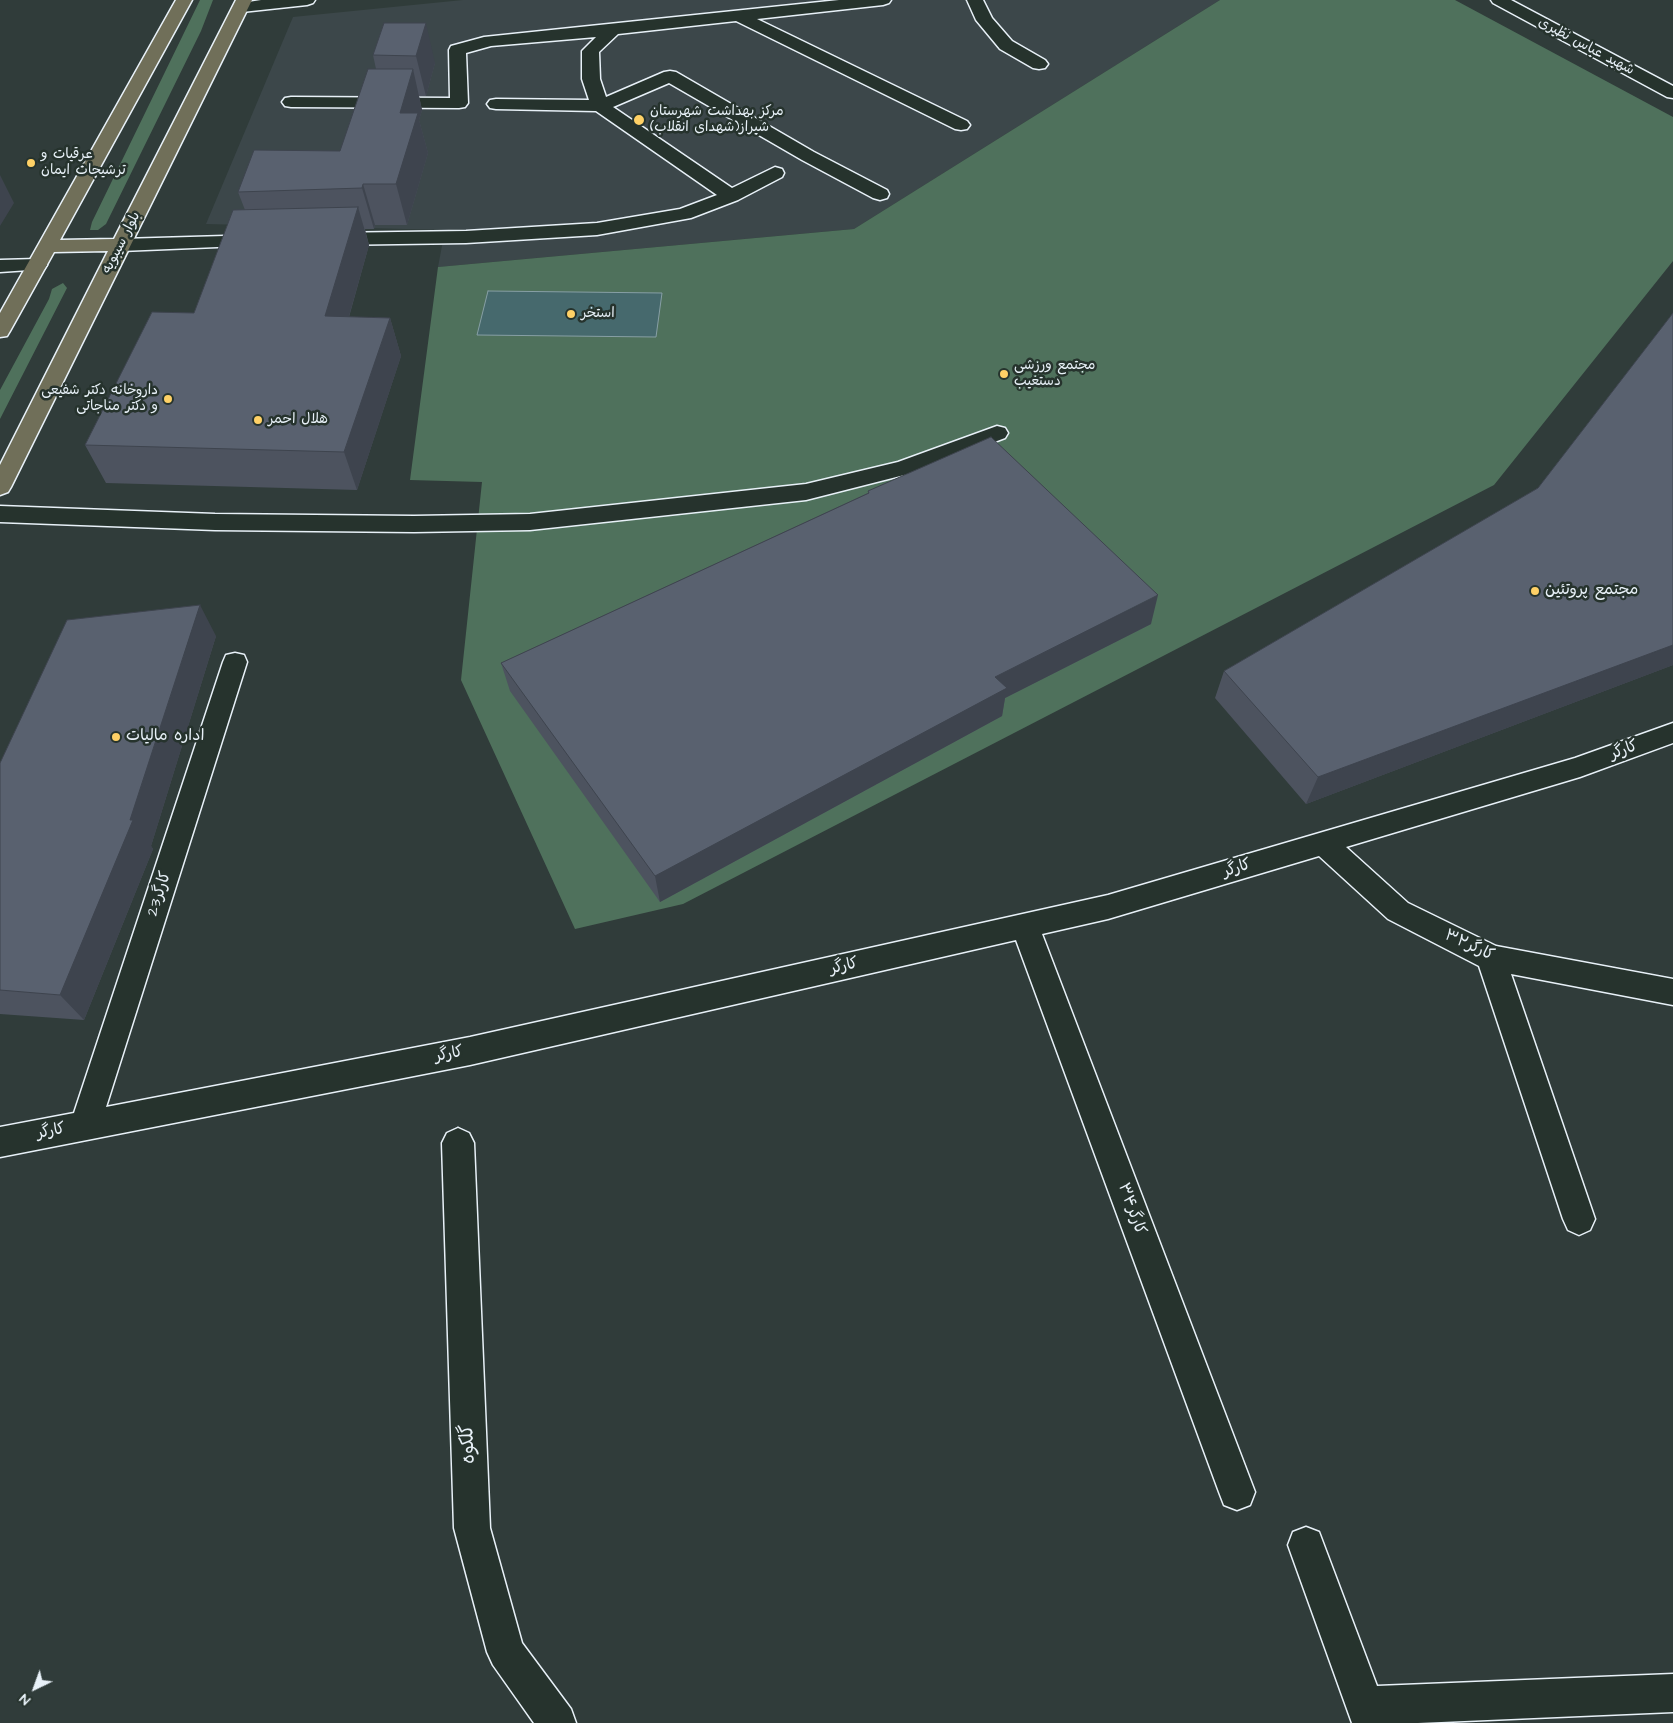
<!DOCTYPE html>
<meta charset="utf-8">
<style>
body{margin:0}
#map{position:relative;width:1673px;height:1723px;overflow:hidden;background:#303c3a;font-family:"Architects Daughter",sans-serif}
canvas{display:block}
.north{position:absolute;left:10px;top:1663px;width:50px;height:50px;-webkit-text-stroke:4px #26332d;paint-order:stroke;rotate:222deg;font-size:14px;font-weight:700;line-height:20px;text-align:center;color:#e8f1f8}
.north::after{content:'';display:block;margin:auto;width:18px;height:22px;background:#e8f1f8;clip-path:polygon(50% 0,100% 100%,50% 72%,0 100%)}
</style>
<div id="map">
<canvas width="1673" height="1723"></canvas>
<div class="north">N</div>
</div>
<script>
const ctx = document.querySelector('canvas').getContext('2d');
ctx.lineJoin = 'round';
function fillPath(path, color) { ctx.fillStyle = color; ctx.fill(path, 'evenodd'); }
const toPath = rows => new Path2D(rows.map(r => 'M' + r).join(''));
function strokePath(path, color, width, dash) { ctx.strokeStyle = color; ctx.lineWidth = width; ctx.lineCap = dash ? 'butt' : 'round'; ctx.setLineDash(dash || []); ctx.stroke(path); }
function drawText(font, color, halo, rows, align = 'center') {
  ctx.font = font + ' "Architects Daughter","Playpen Sans Arabic",sans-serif'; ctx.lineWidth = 5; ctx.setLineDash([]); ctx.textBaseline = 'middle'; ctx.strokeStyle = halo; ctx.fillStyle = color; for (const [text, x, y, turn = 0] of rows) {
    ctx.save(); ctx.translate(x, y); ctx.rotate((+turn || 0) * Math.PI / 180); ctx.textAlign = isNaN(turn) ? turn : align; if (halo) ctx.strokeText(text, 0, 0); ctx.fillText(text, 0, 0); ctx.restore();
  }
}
const built = toPath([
 [463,0,1220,0,854,229,438,267,445,230,206,224,293,17]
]);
const green = toPath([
 [200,0,213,0,201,31,106,224,98,230,90,230,92,222],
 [1220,0,1455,0,1673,117,1673,261,1494,485,683,904,575,929,461,680,482,482,410,480,438,267,854,229],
 [63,283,67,288,0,419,0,390,49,299,52,289]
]);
const water = toPath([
 [488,291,662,293,656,337,477,335,488,291]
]);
const minor = toPath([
 [261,0,315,0,313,3,307,5,242,12,236,10,234,7,236,4,261,0],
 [839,0,891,0,889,3,883,5,757,19,967,121,970,125,967,129,961,130,955,129,736,21,618,34,599,52,600,79,606,97,664,72,670,71,676,72,814,152,887,190,889,194,887,198,880,200,873,198,802,160,669,83,613,107,732,188,775,167,782,169,784,173,782,177,738,200,691,218,597,235,466,243,330,245,323,243,320,239,323,235,330,233,466,231,597,223,680,209,717,195,596,111,496,109,490,108,487,104,490,100,496,99,589,100,582,79,582,51,596,37,491,46,466,53,468,103,465,107,459,108,291,107,285,106,282,102,285,98,291,97,450,98,449,50,451,46,484,37,839,0],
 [967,0,983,0,992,18,1012,41,1045,60,1048,64,1045,68,1039,69,1033,68,1000,49,976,20,967,0],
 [1491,0,1511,0,1673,86,1673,98,1667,97,1493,3,1491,0],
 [259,235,266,237,269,241,266,245,121,251,114,249,111,245,114,241,121,239,259,235],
 [37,259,44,261,47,265,44,269,0,272,0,260,37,259],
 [997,426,1005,428,1008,433,1005,438,912,473,806,500,530,530,414,532,215,530,0,522,0,506,215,514,414,516,530,514,806,484,898,462,997,426],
 [235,653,244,655,247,662,106,1107,470,1037,1108,895,1575,758,1673,723,1673,743,1580,777,1346,847,1408,903,1496,946,1673,979,1673,1005,1511,974,1595,1219,1590,1230,1579,1235,1568,1230,1563,1219,1479,966,1388,919,1319,856,1108,919,1042,934,1255,1492,1250,1505,1237,1510,1224,1505,1219,1492,1016,940,470,1065,0,1157,0,1127,74,1113,223,662,226,655,235,653],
 [458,1128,469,1133,474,1143,490,1528,522,1643,571,1709,576,1723,534,1723,493,1665,487,1652,454,1528,442,1143,447,1133,458,1128],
 [1306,1527,1319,1532,1377,1686,1673,1674,1673,1712,1418,1723,1352,1723,1288,1545,1293,1532,1306,1527]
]);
const major = toPath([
 [176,0,192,0,60,240,114,239,236,0,252,0,11,487,8,492,0,495,0,465,108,251,54,252,10,331,7,336,0,337,0,313,176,0]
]);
const wall = toPath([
 [384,23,435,63,426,96,419,96,422,110,419,120,428,153,407,225,375,225,374,229,365,229,369,245,349,317,390,318,401,356,357,490,106,483,85,445,194,313,245,210,238,192,340,151,376,69,373,55],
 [1673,313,1673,665,1306,804,1215,698,1224,671,1538,488],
 [868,491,1151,624,1005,698,1002,716,660,902,510,691,501,663,868,493],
 [216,636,151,846,153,849,84,1020,0,1014,0,763]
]);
const shadedWall = toPath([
 [426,23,435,63,426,96,416,56],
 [413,69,422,110,419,120,428,153,407,225,396,184,400,113],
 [0,175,14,203,0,226],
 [363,184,375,225,374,229,362,188],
 [358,207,369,245,338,355,325,316],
 [390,318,401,356,357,490,344,452],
 [1158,595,1151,624,1005,698,1002,716,660,902,655,876,995,677],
 [200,605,216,636,151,846,153,849,84,1020,60,995,130,820],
 [1673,645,1673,665,1306,804,1318,777]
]);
const building = toPath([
 [384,23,426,23,416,56,373,55,384,23],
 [368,69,413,69,400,113,418,113,396,184,363,184,362,188,238,192,254,150,340,151,368,69],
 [358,207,325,316,390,318,344,452,85,445,152,312,194,313,233,210,358,207],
 [1673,313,1673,645,1318,777,1224,671,1538,488,1673,313],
 [991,437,1158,595,995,677,1007,688,655,876,501,663,869,493,868,491,991,437],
 [200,605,130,820,133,820,60,995,0,990,0,763,67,620,200,605]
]);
const markers = [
 [639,120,6,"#ffd166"],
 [31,163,5,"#ffd166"],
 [571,314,5,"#ffd166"],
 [1004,374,5,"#ffd166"],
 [168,399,5,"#ffd166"],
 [258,420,5,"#ffd166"],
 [1535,591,5,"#ffd166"],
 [116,737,5,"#ffd166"]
];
const farStreetnames = [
 ["شهید عباس نظیری",1586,47,28],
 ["بلوار سیبویه",122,243,-63]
];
const farPoinames = [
 ["مرکز بهداشت شهرستان",650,112],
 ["شیراز(شهدای انقلاب)",650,128],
 ["عرقیات و",41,155],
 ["ترشیجات ایمان",41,171],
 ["استخر",581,314],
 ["مجتمع ورزشی",1014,366],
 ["دستغیب",1014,382],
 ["داروخانه دکتر شفیعی",158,391,"right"],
 ["و دکتر مناجاتی",158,407,"right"],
 ["هلال احمر",268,420]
];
const poiNames = [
 ["مجتمع پروتئین",1545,591],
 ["اداره مالیات",126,737]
];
const streetNames = [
 ["کارگر",1624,751,-20],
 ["کارگر",1237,869,-17],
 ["23کارگر",160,894,-72],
 ["کارگر۳۲",1469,946,25],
 ["کارگر",844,967,-13],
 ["کارگر",449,1055,-11],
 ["کارگر",51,1132,-11],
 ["کارگر۳۴",1131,1209,70]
];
const nearStreetnames = [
 ["گلکوه",469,1444,-92]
];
fillPath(built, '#3c474a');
fillPath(green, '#4f715c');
fillPath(water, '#46696d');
strokePath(water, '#879fa5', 1);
strokePath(minor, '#e8f1f8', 3);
strokePath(major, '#e8f1f8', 3);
fillPath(minor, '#26332d');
fillPath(major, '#706f59');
fillPath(wall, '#4d535f');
fillPath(shadedWall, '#3e444e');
fillPath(building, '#59616f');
strokePath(building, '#3e444e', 1);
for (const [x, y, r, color] of markers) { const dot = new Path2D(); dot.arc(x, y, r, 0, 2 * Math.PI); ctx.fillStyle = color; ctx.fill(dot); strokePath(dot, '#26332d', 2); }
drawText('14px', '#e8f1f8', '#26332d', farStreetnames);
drawText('14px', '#e8f1f8', '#26332d', farPoinames, 'left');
drawText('16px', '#e8f1f8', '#26332d', poiNames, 'left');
drawText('16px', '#e8f1f8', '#26332d', streetNames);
drawText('19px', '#e8f1f8', '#26332d', nearStreetnames);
</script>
